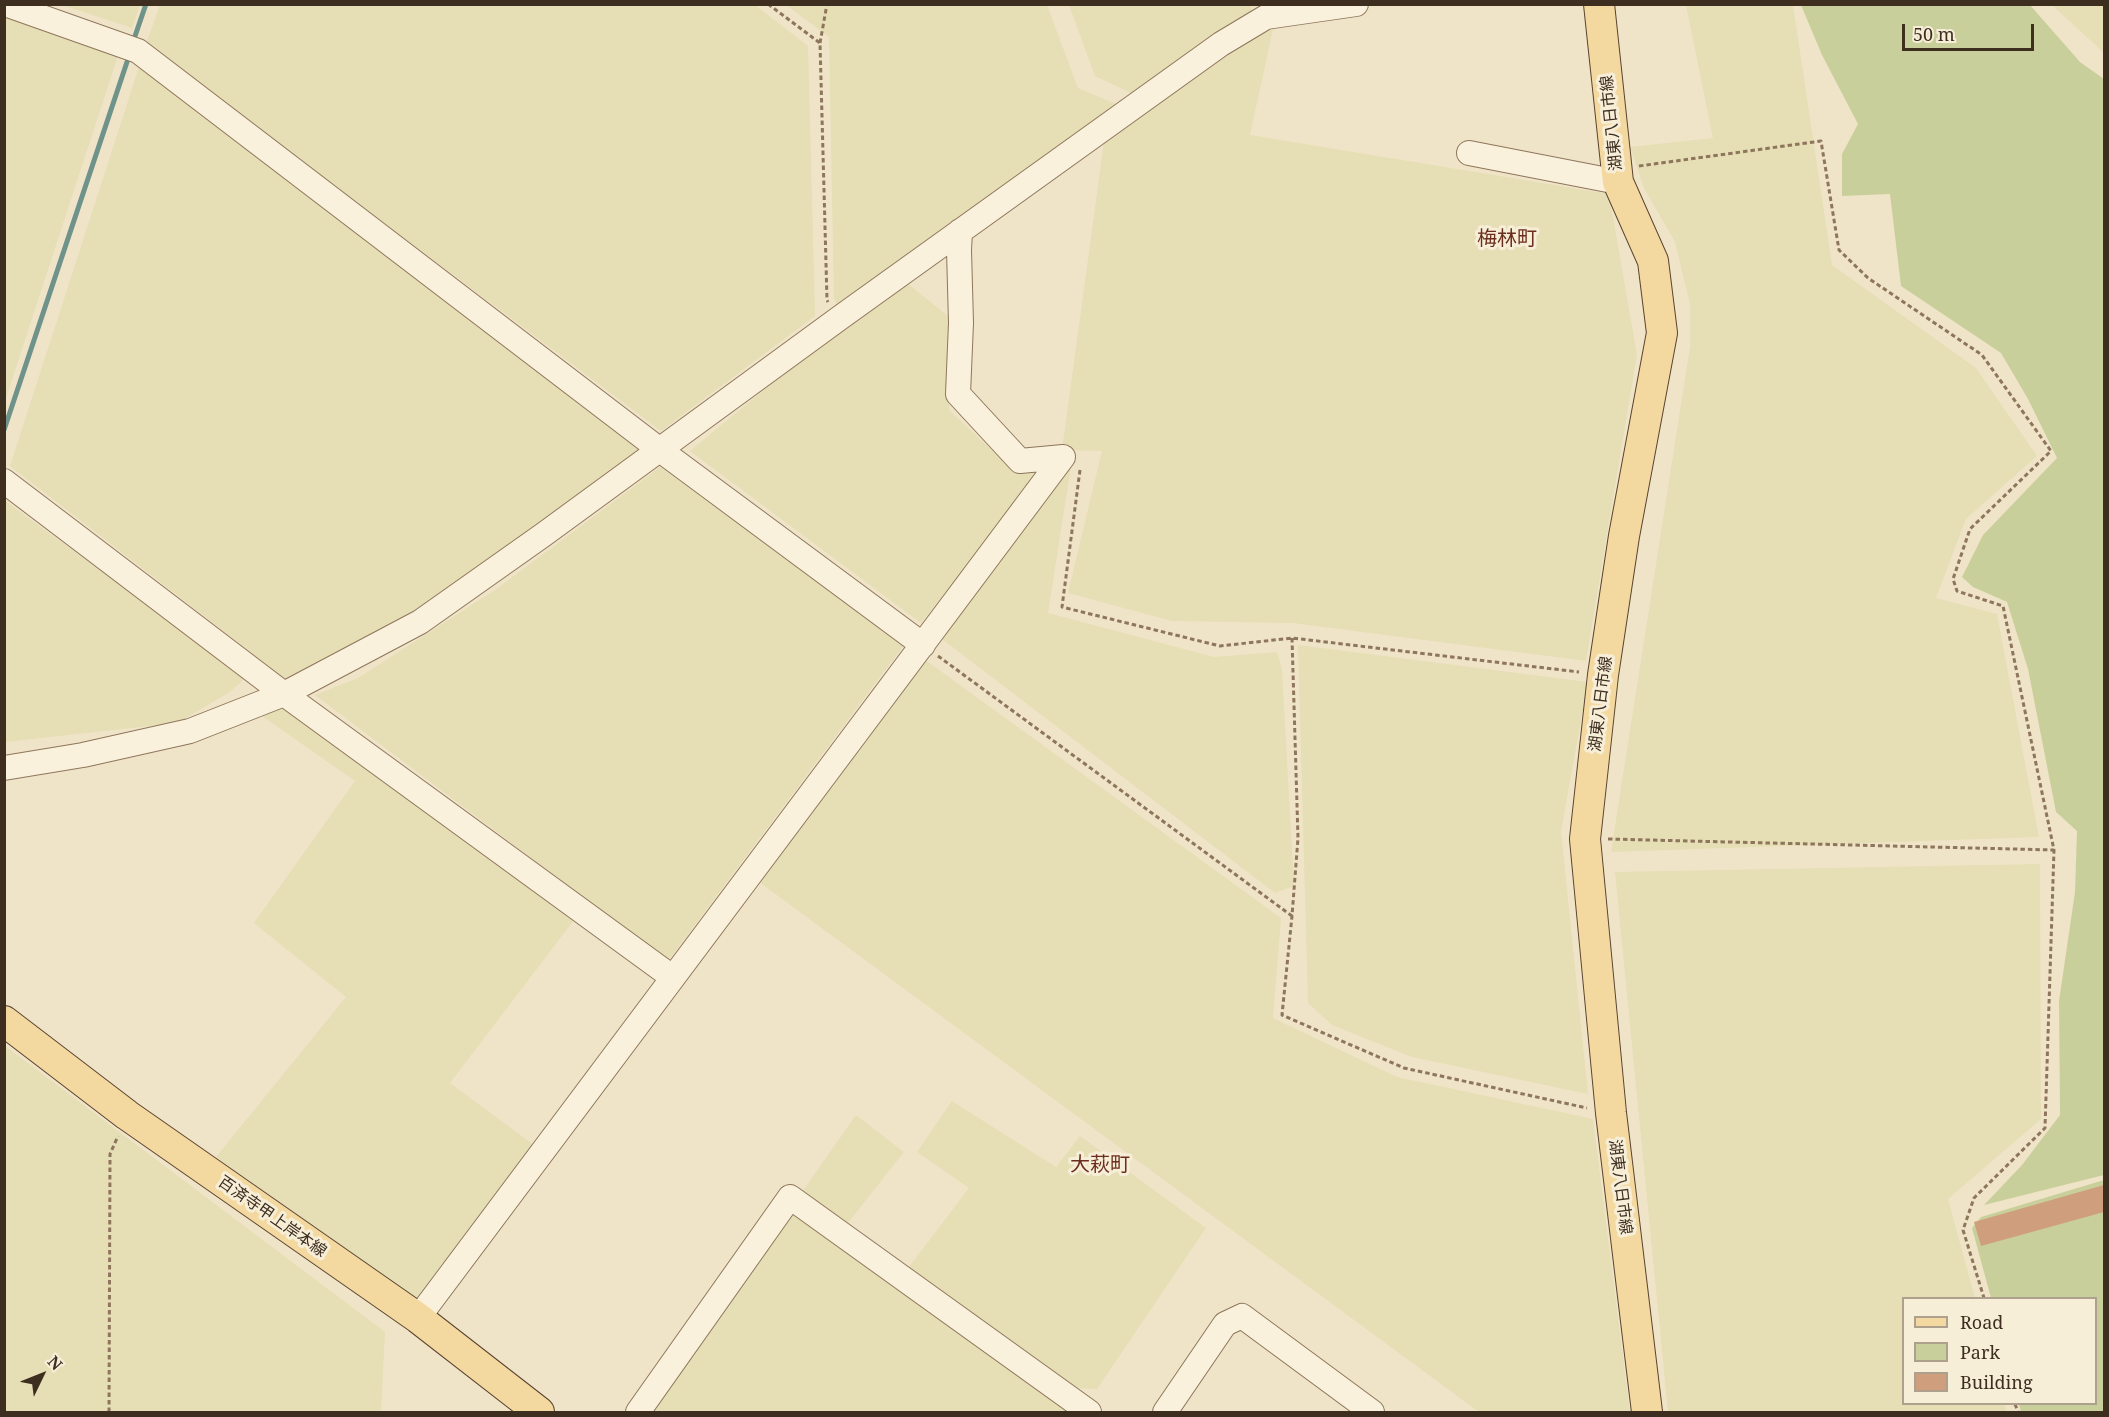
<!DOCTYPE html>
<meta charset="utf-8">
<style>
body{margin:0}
#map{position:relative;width:2109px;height:1417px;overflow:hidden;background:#f0e4c8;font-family:"Noto Serif",serif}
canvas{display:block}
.frame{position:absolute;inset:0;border:6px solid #3d2e20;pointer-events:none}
.legend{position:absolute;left:1902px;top:1297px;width:195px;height:108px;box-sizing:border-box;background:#f7eed8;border:2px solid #ada18e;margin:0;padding:8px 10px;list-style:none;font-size:18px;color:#3d2e20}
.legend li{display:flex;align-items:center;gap:12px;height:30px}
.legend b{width:30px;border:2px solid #ada18e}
.north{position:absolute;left:12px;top:1345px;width:60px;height:60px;-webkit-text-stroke:4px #f7eed8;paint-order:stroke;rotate:47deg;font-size:16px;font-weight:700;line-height:24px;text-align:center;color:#3d2e20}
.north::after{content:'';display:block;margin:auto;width:21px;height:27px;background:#3d2e20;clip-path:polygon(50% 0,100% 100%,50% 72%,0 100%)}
.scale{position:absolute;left:1902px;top:24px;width:132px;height:27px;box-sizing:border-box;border:3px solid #3d2e20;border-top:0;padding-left:8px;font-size:18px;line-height:21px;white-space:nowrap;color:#3d2e20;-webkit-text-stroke:4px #f7eed8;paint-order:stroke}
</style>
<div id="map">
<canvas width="2109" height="1417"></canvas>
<div class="frame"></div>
<ul class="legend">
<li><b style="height:8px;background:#f3d9a0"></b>Road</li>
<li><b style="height:16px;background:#c9cf9b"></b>Park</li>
<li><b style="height:16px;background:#cf9f7d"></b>Building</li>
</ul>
<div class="north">N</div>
<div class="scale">50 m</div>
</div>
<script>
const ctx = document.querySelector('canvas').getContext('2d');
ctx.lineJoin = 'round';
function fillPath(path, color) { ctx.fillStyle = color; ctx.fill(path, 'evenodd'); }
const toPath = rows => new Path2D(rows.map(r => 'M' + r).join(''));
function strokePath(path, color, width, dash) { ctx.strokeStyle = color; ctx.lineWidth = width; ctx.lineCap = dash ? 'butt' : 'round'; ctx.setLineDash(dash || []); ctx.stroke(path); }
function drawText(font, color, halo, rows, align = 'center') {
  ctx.font = font + ' "Noto Serif","Noto Sans JP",serif'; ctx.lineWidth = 6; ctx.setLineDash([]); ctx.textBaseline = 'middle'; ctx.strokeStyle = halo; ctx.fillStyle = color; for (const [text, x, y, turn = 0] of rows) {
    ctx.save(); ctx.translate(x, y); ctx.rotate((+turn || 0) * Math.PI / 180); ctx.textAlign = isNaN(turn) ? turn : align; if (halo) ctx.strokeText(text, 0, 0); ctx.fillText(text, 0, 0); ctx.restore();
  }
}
const farmland = toPath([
 [1250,4,1253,12,1133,94,1095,76,1069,5],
 [62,5,140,4,140,5,132,28],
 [160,5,755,5,808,46,815,316,661,431,146,44],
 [786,5,1047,5,1078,88,1116,104,840,309,834,299,829,37],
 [1686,5,1793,5,1832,265,1976,368,2037,456,1966,519,1936,598,1997,614,2039,837,1611,852,1690,347,1690,304,1675,242,1644,188,1630,147,1713,138],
 [2052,5,2104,5,2104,53],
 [5,12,118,56,5,401],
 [1273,29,1250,135,1609,194,1637,355,1586,661,1293,623,1172,621,1068,593,1102,451,1062,450,1104,142,1223,53],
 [139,67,640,449,387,633,288,681,10,466],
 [907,283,954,321,949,410,1013,470,1035,467,1037,478,921,623,690,451,846,322],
 [1071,466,1048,613,1214,657,1277,652,1282,670,1294,886,1275,893,938,636],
 [660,467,904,645,668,961,315,695,358,678,495,590],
 [4,500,246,677,230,692,177,723,5,742],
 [1298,645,1588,682,1561,831,1588,1094,1412,1057,1332,1025,1308,1003],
 [924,659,1281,918,1273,1018,1397,1077,1593,1119,1630,1412,1479,1412,755,879],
 [286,705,577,916,450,1083,534,1145,417,1299,216,1157,346,997,254,923,355,781,262,716],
 [2040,864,2041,1119,1948,1199,1975,1298,1904,1298,1904,1404,2004,1404,2007,1412,1668,1412,1615,872],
 [4,1045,385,1332,381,1412,5,1412],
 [952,1101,1056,1167,1080,1136,1206,1228,1097,1389,1044,1387,1072,1412,655,1412,650,1409,856,1115,904,1152,832,1243,896,1284,969,1188,917,1152]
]);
const green = toPath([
 [1801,5,2030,5,2080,62,2104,79,2104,1175,1984,1205,2022,1165,2060,1115,2059,1001,2075,892,2077,831,2056,812,2028,669,2007,602,1973,587,1962,577,1983,535,2057,458,2028,399,2001,353,1901,286,1890,194,1842,196,1842,154,1858,124,1822,55],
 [2104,1180,2104,1412,2021,1412,2019,1404,2096,1404,2096,1298,1991,1298,1972,1228,1981,1217]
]);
const stream = toPath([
 [133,42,146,4],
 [4,430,130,53]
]);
const building = toPath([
 [2104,1185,2104,1212,1981,1246,1974,1222]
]);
const path = toPath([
 [768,4,820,43,827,300,828,302],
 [820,43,827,4],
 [1639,166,1821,141,1839,250,1868,278,1982,355,2051,451,1970,529,1953,579,1957,591,2003,606,2054,850,2045,1128,1974,1198,1963,1230,1984,1298],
 [1080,470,1062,607,1220,646,1292,638,1579,672],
 [1292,638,1298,838,1292,916,1282,1015,1404,1068,1587,1108],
 [938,656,1292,916],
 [1608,839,2054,850],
 [2015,1404,2018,1412],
 [109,1412,110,1154,118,1136]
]);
const minor = toPath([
 [5,4,138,51,660,450,923,645],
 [1469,153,1618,182],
 [960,231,959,250,961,323,958,394,1020,461,1063,457],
 [4,481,284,694,672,977],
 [4,768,83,755,190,731,284,694,420,622,543,535,841,317,1221,44,1266,17,1356,4],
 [418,1318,1063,457],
 [638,1412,790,1197,1089,1412],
 [1165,1412,1225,1324,1242,1316,1372,1412]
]);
const major = toPath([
 [1599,4,1618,182,1653,261,1662,333,1624,536,1603,675,1585,839,1611,1113,1647,1412],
 [4,1021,127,1115,418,1318,539,1412]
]);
const streetNames = [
 ["湖東八日市線",1612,123,-96],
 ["湖東八日市線",1601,704,-83],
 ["湖東八日市線",1620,1187,83],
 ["百済寺甲上岸本線",272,1217,35]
];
const quarterNames = [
 ["梅林町",1507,239],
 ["大萩町",1100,1165]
];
fillPath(farmland, '#e6deb5');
fillPath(green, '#c9cf9b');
strokePath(stream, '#6f938a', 5);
fillPath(building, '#cf9f7d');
strokePath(minor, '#8d765c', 26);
strokePath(major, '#5b4430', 32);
strokePath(path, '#8d765c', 3, [4.5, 3]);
strokePath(minor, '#faf1dc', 24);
strokePath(major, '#f3d9a0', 30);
drawText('16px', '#3d2e20', '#f7eed8', streetNames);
drawText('20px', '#6b2e1e', '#f7eed8', quarterNames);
</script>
